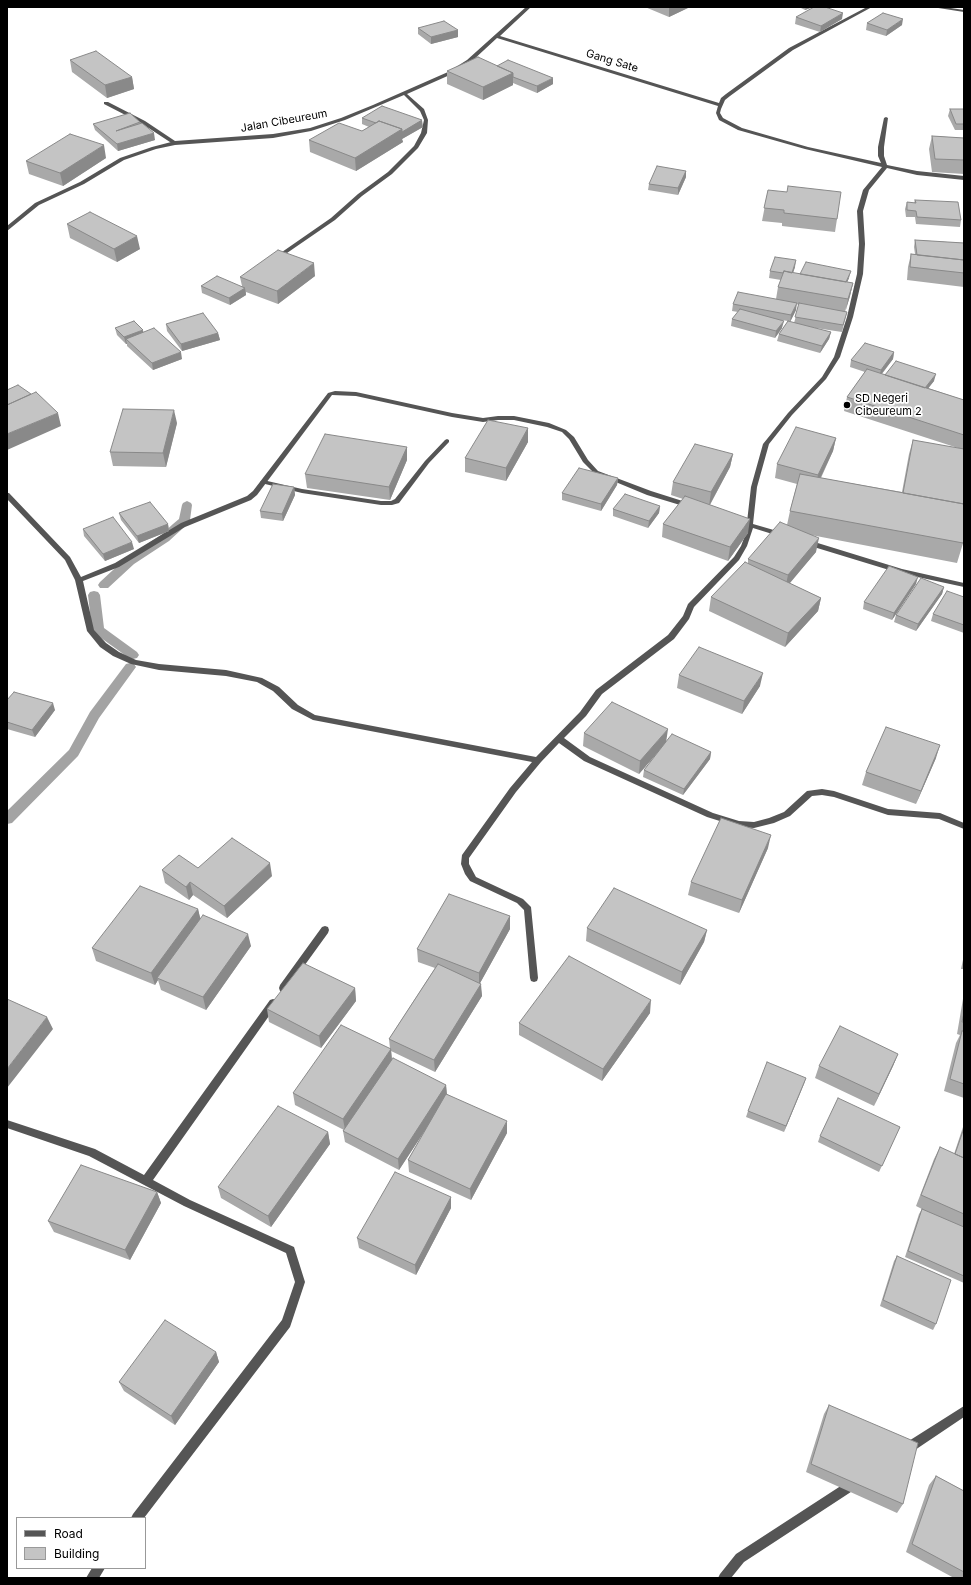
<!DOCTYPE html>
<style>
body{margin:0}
#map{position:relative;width:971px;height:1585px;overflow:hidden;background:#fff;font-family:Inter,sans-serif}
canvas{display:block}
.frame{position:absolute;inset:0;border:8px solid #000;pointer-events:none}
.legend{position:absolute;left:16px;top:1517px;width:130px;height:52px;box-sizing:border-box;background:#fff;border:1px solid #999;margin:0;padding:5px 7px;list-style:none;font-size:12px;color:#000}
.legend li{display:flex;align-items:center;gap:8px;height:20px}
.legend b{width:20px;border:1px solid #999}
</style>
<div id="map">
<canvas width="971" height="1585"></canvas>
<div class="frame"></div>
<ul class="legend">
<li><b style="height:5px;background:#555"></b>Road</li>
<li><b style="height:11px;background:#c4c4c4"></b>Building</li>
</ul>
</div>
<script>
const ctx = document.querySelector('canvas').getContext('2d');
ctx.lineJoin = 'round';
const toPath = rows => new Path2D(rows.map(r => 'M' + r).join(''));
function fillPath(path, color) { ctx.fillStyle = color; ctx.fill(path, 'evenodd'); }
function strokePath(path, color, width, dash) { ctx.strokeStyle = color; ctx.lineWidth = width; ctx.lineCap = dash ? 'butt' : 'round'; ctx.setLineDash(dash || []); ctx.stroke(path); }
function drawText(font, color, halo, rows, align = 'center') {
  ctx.font = font + ' Inter,sans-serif'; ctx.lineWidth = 3.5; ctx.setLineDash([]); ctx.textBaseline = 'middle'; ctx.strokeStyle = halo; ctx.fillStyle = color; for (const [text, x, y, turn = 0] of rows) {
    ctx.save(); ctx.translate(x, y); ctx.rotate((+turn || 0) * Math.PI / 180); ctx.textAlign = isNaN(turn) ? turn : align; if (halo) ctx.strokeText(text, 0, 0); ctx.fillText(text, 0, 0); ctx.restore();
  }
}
const stream = toPath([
 [187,501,191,503,192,505,190,520,181,530,169,541,134,564,108,588,100,588,98,585,100,582,126,558,161,535,173,524,179,519,182,505,183,503,187,501],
 [94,591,98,592,100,595,104,628,137,652,139,655,137,658,133,659,129,658,94,633,92,630,88,595,90,592,94,591],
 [130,663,134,664,136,667,99,718,78,756,12,823,7,824,7,811,69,750,90,712,126,664,130,663]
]);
const lane = toPath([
 [104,102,108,102,145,121,178,143,173,144,141,123,104,104,104,102],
 [447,439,449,440,449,442,429,463,399,503,392,505,381,505,302,493,261,483,260,482,263,480,302,489,381,501,391,501,395,499,425,461,445,440,447,439]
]);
const street = toPath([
 [526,7,531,7,500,36,719,103,721,98,726,94,789,48,867,7,872,7,793,50,730,96,725,100,721,109,720,113,723,118,742,128,808,147,881,163,878,156,878,147,884,118,886,117,888,118,884,147,884,156,887,165,917,171,964,176,964,180,917,175,887,168,869,190,863,211,865,244,863,274,853,317,840,357,826,379,792,415,769,444,757,487,753,524,784,533,785,535,782,537,753,528,747,546,739,560,694,607,689,619,674,639,602,694,586,716,564,738,590,757,713,813,739,821,754,822,769,818,784,812,807,791,822,789,834,791,888,809,940,813,964,823,964,829,939,819,888,815,834,797,822,795,812,796,790,816,774,823,754,828,739,827,707,817,584,761,559,743,541,762,516,792,469,858,469,864,476,877,523,899,531,907,538,978,537,981,534,982,531,981,530,978,524,910,517,903,470,881,465,874,461,864,462,855,510,788,532,762,313,720,292,709,273,691,257,682,226,676,159,670,131,664,113,656,100,647,87,631,75,580,65,560,7,499,7,493,9,493,70,557,81,577,115,563,181,523,247,496,253,491,328,393,335,391,356,392,452,413,483,418,498,416,514,416,549,423,566,430,574,437,588,460,598,471,651,491,692,504,693,506,690,508,647,495,594,473,583,462,569,439,562,432,547,427,514,420,498,420,483,422,452,417,356,396,332,395,257,495,251,500,185,527,119,567,83,581,94,630,106,643,119,652,136,660,159,664,226,670,262,678,279,687,298,705,315,715,536,757,580,712,596,690,668,635,683,616,688,604,734,557,741,546,746,533,746,526,744,524,747,522,751,487,763,444,788,413,822,377,834,357,847,317,857,274,859,244,857,211,863,190,882,167,805,149,738,130,719,120,716,113,718,106,497,38,471,62,452,74,407,94,424,109,428,120,427,133,418,148,392,174,362,196,335,220,287,253,282,252,331,218,358,194,388,172,414,146,421,133,424,120,420,111,404,95,345,120,311,131,273,138,175,145,156,149,124,160,84,184,39,205,7,231,7,226,35,203,80,182,120,158,152,147,175,141,273,134,310,128,341,118,373,105,448,72,467,60,526,7],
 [932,7,944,7,964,10,964,12,932,7],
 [804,540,808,540,902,569,964,583,964,587,899,573,804,544,803,542,804,540],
 [325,926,328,927,329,930,328,933,286,991,283,992,280,991,279,988,280,985,322,927,325,926],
 [273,999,276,1000,277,1003,276,1006,153,1180,190,1200,294,1247,305,1282,290,1327,144,1518,131,1518,133,1514,282,1320,295,1282,286,1253,184,1206,89,1156,7,1128,7,1120,95,1149,144,1175,270,1000,273,999],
 [964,1406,964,1417,912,1452,908,1453,904,1452,903,1448,904,1444,964,1406],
 [853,1478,857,1480,859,1484,857,1488,744,1562,731,1578,718,1578,720,1574,736,1554,853,1478],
 [92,1568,105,1568,99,1578,86,1578,92,1568]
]);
const wall = toPath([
 [645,7,690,7,669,17],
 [799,7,813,7,805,10],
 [796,17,842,19,820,32,795,24],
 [867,23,902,25,886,36,866,30],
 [418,28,458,30,458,37,431,44,418,34],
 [70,60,132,77,134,89,107,98,72,72],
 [497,66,553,84,537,93,513,83,513,85,483,100,447,84,447,71],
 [950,109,964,109,964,130,955,130,948,116],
 [362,118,423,127,402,139,403,142,356,171,310,152,309,140,362,131,369,127,362,124],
 [140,122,155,140,118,151,95,130,93,124],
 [932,136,964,138,964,174,932,172,929,149],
 [106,158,63,186,29,174,26,161],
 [686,171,686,177,678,195,648,190,649,184],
 [768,190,837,219,835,232,782,226,782,223,762,221],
 [915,200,961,220,960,227,916,224,915,217,906,217,905,209,907,202,914,203],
 [67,224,140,249,117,262,70,238],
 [915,240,964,243,964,287,907,280,908,267,911,254,915,254,914,247],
 [795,267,793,273,800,274,849,278,847,282,853,283,850,296,845,311,847,312,842,332,809,327,831,332,829,339,820,353,777,341,779,334,788,321,781,320,782,328,775,338,731,326,732,319,738,312,732,311,733,304,776,299,778,287,781,280,769,278,770,271],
 [796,304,799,305,794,323,790,322,796,310],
 [315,276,278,304,246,292,246,295,230,305,202,293,201,286,242,286,240,277],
 [166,324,218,333,220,340,182,351,167,331],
 [115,328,143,332,182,359,153,370,127,346,127,344,126,344,117,335],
 [894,352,893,359,882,374,885,375,934,381,928,388,964,400,964,540,957,563,811,535,816,552,789,583,821,598,818,611,785,647,709,611,711,597,748,564,748,559,787,525,790,511,797,484,775,478,777,464,836,438,833,451,821,478,902,492,909,454,913,440,961,449,844,411,847,397,865,372,850,367,851,360],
 [177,423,166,467,113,466,110,452],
 [528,428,528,442,506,481,465,472,465,458],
 [407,447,407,460,390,500,307,488,305,474],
 [733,454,730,467,710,505,748,533,728,561,662,537,663,524,683,499,671,495,673,482],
 [618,478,617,485,601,511,562,500,562,493],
 [294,487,295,495,283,521,261,518,260,511],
 [660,506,659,513,648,528,613,516,613,509],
 [119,513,168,524,169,531,139,543,121,520],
 [83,529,134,549,105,561,84,536],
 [916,584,892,620,863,609,864,602],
 [944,587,942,594,916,631,894,622,896,615],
 [964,597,964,633,931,621,933,614],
 [679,675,760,686,742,714,677,688],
 [7,700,55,710,35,737,7,729],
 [584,733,666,742,711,752,710,759,683,795,643,777,644,770,662,747,639,774,583,746],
 [936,758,916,804,862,785,866,772],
 [768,848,739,913,688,895,691,882],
 [198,868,272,876,227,918,193,895,189,900,165,883,162,870],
 [198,909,200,919,251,946,206,1010,161,990,158,980,155,985,96,961,92,948],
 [510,916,510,929,480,983,482,996,435,1072,391,1051,392,1060,446,1085,447,1094,507,1133,471,1200,409,1172,408,1160,429,1124,399,1170,345,1142,343,1131,344,1130,295,1105,293,1093,390,1049,389,1039,435,968,418,962,417,949],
 [587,928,707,930,704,942,680,985,586,941],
 [964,955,964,969,961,969],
 [355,988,356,1001,321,1048,269,1022,267,1009],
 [964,993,964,1098,944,1091,956,1043,960,1035,957,1034],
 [650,1013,602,1081,519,1035,519,1023],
 [898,1054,893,1066,874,1106,815,1078,819,1066],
 [806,1078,784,1132,746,1117,748,1111],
 [964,1124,964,1283,905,1257,919,1214,922,1209,916,1206,934,1159,940,1147,954,1154],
 [900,1127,879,1172,818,1142,820,1136],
 [328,1132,330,1144,271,1227,221,1198,218,1187],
 [157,1192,161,1203,130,1260,54,1232,48,1221],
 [451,1197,451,1208,416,1275,359,1248,357,1238],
 [897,1256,936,1324,933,1330,880,1306,894,1261],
 [216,1352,219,1362,175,1425,124,1391,119,1382],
 [829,1405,903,1504,897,1513,806,1472,824,1414],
 [936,1476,964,1491,964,1578,954,1578,906,1552,929,1485]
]);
const shadedWall = toPath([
 [669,7,690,7,669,17],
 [806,7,813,7,805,10],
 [843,13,842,19,820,32,821,26],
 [903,19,902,25,886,36,887,30],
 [458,30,458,37,431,44,431,37],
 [513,73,513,85,483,100,483,87],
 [132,77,134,89,107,98,105,85],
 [553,78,553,84,537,93,537,86],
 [422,120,423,127,402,139,403,142,356,171,355,158,402,129],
 [154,133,155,140,118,151,117,144],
 [104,145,106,158,63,186,60,173],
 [686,171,686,177,678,195,678,188],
 [137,236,140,249,117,262,114,249],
 [796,260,795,267,790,281],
 [314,263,315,276,278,304,277,291],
 [851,271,849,278,843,292,845,285],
 [853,283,850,296,845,313,848,299],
 [245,288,246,295,230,305,229,298],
 [797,303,796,310,790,322,791,315],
 [784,321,782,328,775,338,776,331],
 [143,330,144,337,126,339,127,344,126,344,124,337],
 [831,332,829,339,820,353,822,346],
 [218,333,220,340,182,351,181,344],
 [181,352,182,359,153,370,152,363],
 [894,352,893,359,879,377,881,370],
 [936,374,934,381,920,399,922,392],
 [174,410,177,423,166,467,163,453],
 [58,413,61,426,7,450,7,434],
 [528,428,528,442,506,481,506,468],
 [836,438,833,451,815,489,818,475],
 [407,447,407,460,390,500,389,487],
 [733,454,730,467,709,506,711,492],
 [618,478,617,485,601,511,601,504],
 [294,487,295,495,283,521,282,514],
 [660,506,659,513,648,528,649,521],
 [750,519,748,533,728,561,730,547],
 [168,524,169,531,139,543,137,536],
 [819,538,816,552,785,589,788,575],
 [132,542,134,549,105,561,103,554],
 [918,577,916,584,892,620,894,613],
 [944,587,942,594,916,631,918,624],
 [821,598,818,611,785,647,788,633],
 [763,673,760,686,742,714,744,701],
 [53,703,55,710,35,737,32,730],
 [668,729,666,743,639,774,640,761],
 [940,745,936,758,916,804,921,791],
 [711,752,710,759,683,795,684,789],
 [771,835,768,848,739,913,742,900],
 [270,863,272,876,227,918,224,906],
 [190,882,193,895,189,900,186,887],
 [198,909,201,921,157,978,158,980,155,985,151,973],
 [510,916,510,929,479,985,479,973],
 [707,930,704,942,680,985,682,972],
 [248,934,251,946,206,1010,203,997],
 [481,984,482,996,435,1072,434,1060],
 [355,988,356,1001,321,1048,319,1036],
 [651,1000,650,1013,602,1081,603,1069],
 [47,1017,53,1029,7,1088,7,1069],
 [391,1049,392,1061,345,1130,343,1119],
 [898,1054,893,1066,874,1106,879,1094],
 [806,1078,804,1084,784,1132,786,1126],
 [446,1085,447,1097,399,1170,398,1159],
 [507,1121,507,1133,471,1200,470,1189],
 [328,1132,330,1144,271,1227,268,1216],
 [157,1192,161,1203,130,1260,125,1250],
 [451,1197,451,1208,416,1275,415,1265],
 [216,1352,219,1362,175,1425,171,1416]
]);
const building = toPath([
 [814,7,825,7,843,13,821,26,796,17,814,7],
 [883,13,903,19,887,30,867,23,883,13],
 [444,21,458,30,431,37,418,28,444,21],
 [96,51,132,77,105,85,70,60,96,51],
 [478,57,513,73,483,87,447,71,478,57],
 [508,60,553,78,537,86,513,77,513,73,497,66,508,60],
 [382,106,422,120,402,132,402,129,379,121,376,123,362,118,382,106],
 [950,109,964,109,964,124,956,124,950,109],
 [130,113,140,122,116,131,142,123,154,133,117,144,93,124,130,113],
 [379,121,402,129,355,158,309,140,339,123,362,131,379,121],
 [70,134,104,145,60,173,26,161,70,134],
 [932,136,964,138,964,160,935,159,932,136],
 [657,166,686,171,678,188,649,184,657,166],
 [788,186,841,192,837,219,784,213,784,210,764,208,768,190,787,192,788,186],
 [915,200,958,202,961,220,917,217,916,211,907,210,907,202,916,203,915,200],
 [90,212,137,236,114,249,67,224,90,212],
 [915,240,964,243,964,260,917,255,915,240],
 [278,250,314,263,277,291,240,277,278,250],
 [911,254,964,260,964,273,910,267,911,254],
 [775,257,796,260,792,273,784,271,783,273,770,271,775,257],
 [806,262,851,271,846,282,800,274,806,262],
 [784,271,853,283,848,299,778,287,784,271],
 [217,276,245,288,229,298,201,286,217,276],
 [738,292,797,303,791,315,733,304,738,292],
 [799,303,847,312,843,325,795,317,799,303],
 [740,309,784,321,776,331,732,319,740,309],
 [203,313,218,333,181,344,166,324,203,313],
 [134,321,143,330,124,337,115,328,134,321],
 [788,321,831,332,822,346,779,334,788,321],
 [154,328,181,352,152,363,126,339,154,328],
 [865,343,894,352,881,370,851,360,865,343],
 [896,361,936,374,925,388,885,375,896,361],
 [867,369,964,400,964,435,847,397,867,369],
 [18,385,31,394,7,405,7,390,18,385],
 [36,392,58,413,7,434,7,405,36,392],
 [123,409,174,410,163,453,110,452,123,409],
 [488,420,528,428,506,468,465,458,488,420],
 [796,427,836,438,818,475,777,464,796,427],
 [325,434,407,447,389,487,305,474,325,434],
 [913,440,964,449,964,504,903,493,913,440],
 [695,444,733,454,711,492,673,482,695,444],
 [579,468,618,478,601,504,562,493,579,468],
 [800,474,964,504,964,540,963,543,790,511,800,474],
 [273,484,294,487,282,514,260,511,273,484],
 [625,494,660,506,649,521,613,509,625,494],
 [685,496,750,519,730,547,663,524,685,496],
 [150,502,168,524,137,536,119,513,150,502],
 [113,517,132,542,103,554,83,529,113,517],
 [780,522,819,538,788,575,748,559,780,522],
 [745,562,821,598,788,633,711,597,745,562],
 [889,566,918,577,894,613,864,602,889,566],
 [921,578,944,587,918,624,896,615,921,578],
 [947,591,964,597,964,625,933,614,947,591],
 [699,647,763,673,744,701,679,675,699,647],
 [14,692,53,703,32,730,7,722,7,700,14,692],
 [612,702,668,729,640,761,584,733,612,702],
 [886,727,940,745,921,791,866,772,886,727],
 [672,734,711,752,684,789,644,770,672,734],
 [721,818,771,835,742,900,691,882,721,818],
 [232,838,270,863,224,906,190,882,186,887,162,870,179,855,198,868,232,838],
 [140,886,198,909,151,973,92,948,140,886],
 [614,888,707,930,682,972,587,928,614,888],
 [449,894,510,916,479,973,417,949,449,894],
 [203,915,248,934,203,997,157,978,203,915],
 [569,956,651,1000,603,1069,519,1023,569,956],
 [303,963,355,988,319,1036,267,1009,303,963],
 [438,964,481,984,434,1060,389,1039,438,964],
 [7,999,47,1017,7,1069,7,999],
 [964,1013,964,1022,962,1022,964,1013],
 [341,1025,391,1049,343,1119,293,1093,341,1025],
 [840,1026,898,1054,879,1094,819,1066,840,1026],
 [962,1031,964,1031,964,1084,950,1079,962,1031],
 [393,1058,446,1085,398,1159,343,1131,393,1058],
 [767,1062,806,1078,786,1126,748,1111,767,1062],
 [446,1094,507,1121,470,1189,408,1160,446,1094],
 [838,1098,900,1127,882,1166,820,1136,838,1098],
 [278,1106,328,1132,268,1216,218,1187,278,1106],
 [964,1128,964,1158,955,1154,964,1128],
 [940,1147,964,1158,964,1214,921,1195,940,1147],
 [81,1165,157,1192,125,1250,48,1221,81,1165],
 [395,1172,451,1197,415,1265,357,1238,395,1172],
 [922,1209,964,1227,964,1276,908,1251,922,1209],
 [897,1256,951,1280,936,1324,883,1300,897,1256],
 [165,1320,216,1352,171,1416,119,1382,165,1320],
 [829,1405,918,1443,903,1504,811,1464,829,1405],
 [936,1476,964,1491,964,1572,912,1544,936,1476]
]);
const markers = [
 [847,405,4,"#000"]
];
const farStreetnames = [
 ["Gang Sate",612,61,17],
 ["Jalan Cibeureum",284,121,-10]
];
const farPoinames = [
 ["SD Negeri",855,399],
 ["Cibeureum 2",855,412]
];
fillPath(stream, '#a3a3a3');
fillPath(lane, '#555');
fillPath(street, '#555');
fillPath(wall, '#a9a9a9');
fillPath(shadedWall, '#898989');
fillPath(building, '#c4c4c4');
strokePath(building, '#898989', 1);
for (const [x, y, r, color] of markers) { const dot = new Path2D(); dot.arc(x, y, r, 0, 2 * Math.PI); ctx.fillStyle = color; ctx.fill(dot); strokePath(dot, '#fff', 1.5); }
drawText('11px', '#000', '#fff', farStreetnames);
drawText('11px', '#000', '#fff', farPoinames, 'left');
</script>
